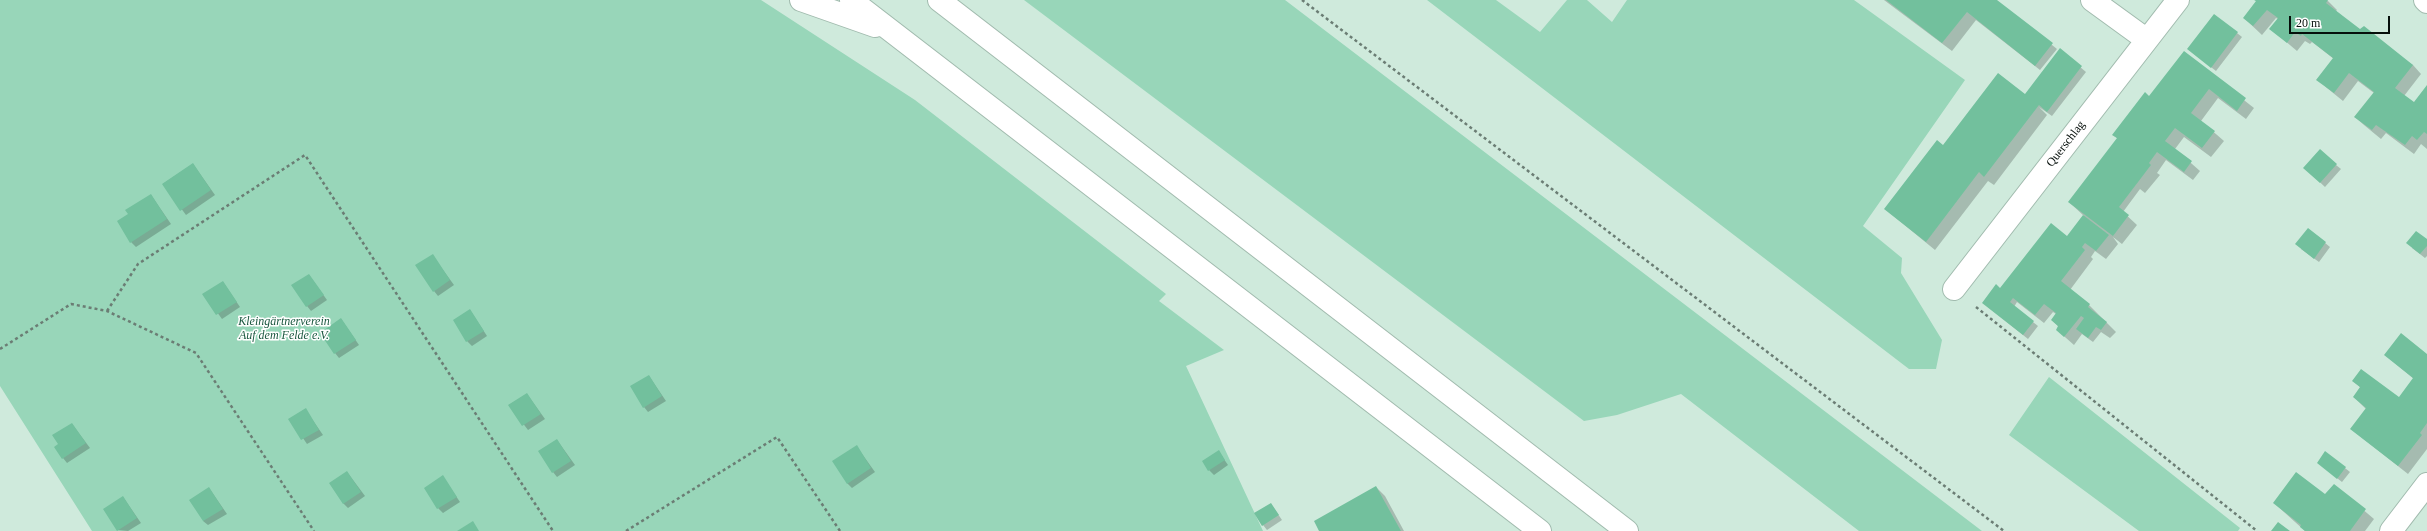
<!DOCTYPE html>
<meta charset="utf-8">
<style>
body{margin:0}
#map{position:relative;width:2427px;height:531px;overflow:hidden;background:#cfeadc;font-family:"Times New Roman",serif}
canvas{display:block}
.scale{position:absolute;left:2289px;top:16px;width:101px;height:18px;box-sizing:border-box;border:2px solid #060f0b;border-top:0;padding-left:5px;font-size:12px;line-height:14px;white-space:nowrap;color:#060f0b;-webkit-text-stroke:3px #fff;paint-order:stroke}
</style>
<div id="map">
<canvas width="2427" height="531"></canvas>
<div class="scale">20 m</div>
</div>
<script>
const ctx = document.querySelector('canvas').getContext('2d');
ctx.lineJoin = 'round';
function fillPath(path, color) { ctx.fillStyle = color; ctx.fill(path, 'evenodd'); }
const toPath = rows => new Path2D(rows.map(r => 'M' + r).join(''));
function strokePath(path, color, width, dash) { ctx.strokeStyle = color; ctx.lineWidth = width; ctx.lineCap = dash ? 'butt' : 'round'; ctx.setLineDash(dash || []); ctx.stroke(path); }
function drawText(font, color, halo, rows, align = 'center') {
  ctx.font = font + ' "Times New Roman",serif'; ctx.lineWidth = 3; ctx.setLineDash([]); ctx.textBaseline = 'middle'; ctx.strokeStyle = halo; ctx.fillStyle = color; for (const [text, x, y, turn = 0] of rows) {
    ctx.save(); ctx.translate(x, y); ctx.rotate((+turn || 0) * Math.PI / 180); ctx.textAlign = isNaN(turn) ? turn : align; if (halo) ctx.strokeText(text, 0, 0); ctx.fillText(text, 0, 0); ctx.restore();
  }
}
const green = toPath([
 [0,0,761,0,915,100,1166,294,1159,301,1224,350,1186,366,1263,531,92,531,0,386],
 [1024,0,1285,0,1982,531,1859,531,1681,394,1617,415,1584,421],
 [1427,0,1496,0,1540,32,1567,0,1587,0,1612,22,1627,0,1854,0,1965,80,1863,226,1902,258,1901,273,1942,340,1936,369,1909,369],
 [2049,377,2240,528,2238,531,2139,531,2009,435]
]);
const shadow = toPath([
 [1884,0,1996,0,2057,49,2040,70,1976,20,1952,51],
 [2255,0,2327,0,2337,10,2336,11,2360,31,2413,65,2421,74,2404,96,2419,107,2427,87,2427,149,2421,144,2414,154,2386,133,2381,139,2364,125,2355,117,2374,93,2358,81,2343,101,2327,88,2318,79,2334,59,2312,42,2310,44,2305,41,2297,51,2271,29,2278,19,2276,18,2262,35,2244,18,2257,2],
 [2237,33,2242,37,2216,71,2188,49],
 [2060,50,2086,72,2052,116,2039,107,2047,115,1994,185,1988,181,1935,250,1885,209,1943,146,2030,100],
 [2184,53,2254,108,2246,119,2218,98,2201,121,2224,141,2211,157,2184,137,2175,149,2200,171,2193,180,2166,160,2157,173,2160,175,2145,193,2140,189,2123,212,2137,225,2122,244,2113,237,2118,244,2106,259,2095,251,2091,257,2093,259,2070,290,2089,305,2116,332,2110,338,2101,332,2093,342,2082,334,2074,345,2057,330,2059,327,2052,320,2056,314,2053,312,2044,323,2017,302,2014,307,2038,326,2028,339,1988,307,2000,290,2068,237,2084,216,2069,202,2118,139,2113,135,2153,99],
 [193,164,215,195,186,215,163,184],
 [2336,165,2341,169,2325,187,2309,172],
 [151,195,171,224,136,247,131,242,129,215],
 [2308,229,2330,247,2319,262,2301,249],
 [2427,240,2427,256,2425,258,2412,248],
 [432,255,454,285,438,296,434,291],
 [309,275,327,300,311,311,307,306],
 [223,282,240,307,222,319,204,294],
 [470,310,487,336,472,346,467,341],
 [341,319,359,345,339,358,335,353],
 [2385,355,2427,356,2427,449,2408,474,2351,429,2366,409,2354,397,2361,388,2353,381,2399,398,2414,379],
 [649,376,666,401,648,412,644,407],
 [527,394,545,419,528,430,509,405],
 [305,409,323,435,307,444,290,419],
 [72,424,90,448,67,463,63,458,60,445],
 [557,440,575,465,557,477,553,472],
 [857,447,875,472,852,488,847,483],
 [1219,452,1228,465,1214,475,1209,470],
 [2326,453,2350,472,2342,482,2323,467],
 [347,472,365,496,348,508,343,503],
 [443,477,460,502,443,513,438,508],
 [2334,485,2374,519,2365,531,2305,531,2274,503,2325,496],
 [1376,487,1385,496,1404,531,1320,531],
 [209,488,227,514,208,525,203,521],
 [123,497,141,523,128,531,118,530],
 [1271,504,1282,520,1267,530,1263,525]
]);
const building = toPath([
 [1886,0,1997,0,2053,43,2035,66,1967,12,1942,43],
 [2254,0,2328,0,2326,3,2360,29,2364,26,2413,65,2395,88,2414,102,2427,85,2427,134,2424,132,2417,140,2412,136,2405,145,2376,125,2372,130,2354,117,2374,92,2349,73,2334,93,2316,80,2333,58,2302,34,2301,36,2295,32,2287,43,2269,29,2278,18,2267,10,2253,26,2243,18,2256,1],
 [2214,14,2238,32,2211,68,2187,49],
 [2060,48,2082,66,2047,112,2039,105,1984,177,1979,172,1926,242,1884,209,1937,140,1943,145,1998,73,2025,94],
 [2184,51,2246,98,2237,111,2209,89,2191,113,2215,131,2202,148,2175,128,2165,141,2192,161,2184,172,2157,152,2149,163,2151,165,2119,207,2129,215,2113,236,2068,202,2117,138,2112,135,2145,92,2149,96],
 [2320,149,2337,164,2320,183,2303,168],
 [193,163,211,190,180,211,162,184],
 [151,194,167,219,130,243,117,221,128,214,125,210],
 [2083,215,2109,235,2096,251,2085,243,2082,247,2085,250,2061,281,2090,304,2088,307,2107,322,2101,330,2096,327,2088,338,2076,329,2084,318,2081,316,2064,337,2056,330,2058,326,2051,320,2056,313,2044,304,2035,315,2013,298,2010,302,2034,321,2023,335,1982,303,1996,284,2000,288,2051,223,2067,236],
 [2308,228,2326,242,2314,259,2295,244],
 [2416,231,2427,239,2427,246,2420,254,2406,243],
 [433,254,450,280,433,292,415,265],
 [309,274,324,295,306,307,291,285],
 [223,281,237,302,216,315,202,294],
 [470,309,484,331,466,342,453,320],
 [341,318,356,340,334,354,320,333],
 [2401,333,2427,354,2427,423,2420,433,2422,435,2398,466,2350,429,2366,408,2353,397,2360,387,2352,381,2361,369,2399,397,2413,378,2384,355],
 [649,375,662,396,643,408,630,386],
 [527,393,541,414,522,426,508,405],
 [306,408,319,430,301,440,288,419],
 [72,423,86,443,62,459,54,447,58,444,52,435],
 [557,439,571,461,552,473,538,451],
 [857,445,871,468,847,484,832,461],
 [1219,450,1225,460,1208,471,1202,461],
 [2325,451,2346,467,2337,479,2317,463],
 [347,471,361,492,343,504,329,483],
 [2296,472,2325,494,2334,484,2366,509,2350,531,2305,531,2300,527,2301,525,2273,503],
 [443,475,457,497,437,509,424,488],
 [1376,486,1401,531,1319,531,1314,521],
 [209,487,223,509,203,521,189,500],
 [123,496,137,518,117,531,103,509],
 [1271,503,1279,515,1262,526,1254,513],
 [473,521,479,531,457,531],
 [2278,522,2290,531,2271,531]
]);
const path = toPath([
 [1302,0,2004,531],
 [1976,307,2257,531],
 [107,311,138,264,305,155,553,531],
 [0,349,71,304,107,311,196,353,314,531],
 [626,531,777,437,840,531]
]);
const minor = toPath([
 [2092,0,2147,40],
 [2425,0,2427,2],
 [1954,289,2178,0],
 [2391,531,2427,484]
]);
const highway = toPath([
 [801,0,875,26],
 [851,0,1540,531],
 [939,0,1627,531]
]);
const streetNames = [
 ["Querschlag",2066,144,-52]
];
const parkNames = [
 ["Kleingärtnerverein",284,322],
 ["Auf dem Felde e.V.",284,336]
];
fillPath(green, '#98d6b9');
fillPath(shadow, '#0003');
fillPath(building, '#72c09d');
strokePath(minor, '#a1bbae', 24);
strokePath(highway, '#a1bbae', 24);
strokePath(path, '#6b7d74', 2.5, [3, 3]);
strokePath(minor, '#fff', 22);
strokePath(highway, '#fff', 22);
drawText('12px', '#060f0b', '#fff', streetNames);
drawText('italic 12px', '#1a573f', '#fff', parkNames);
</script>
